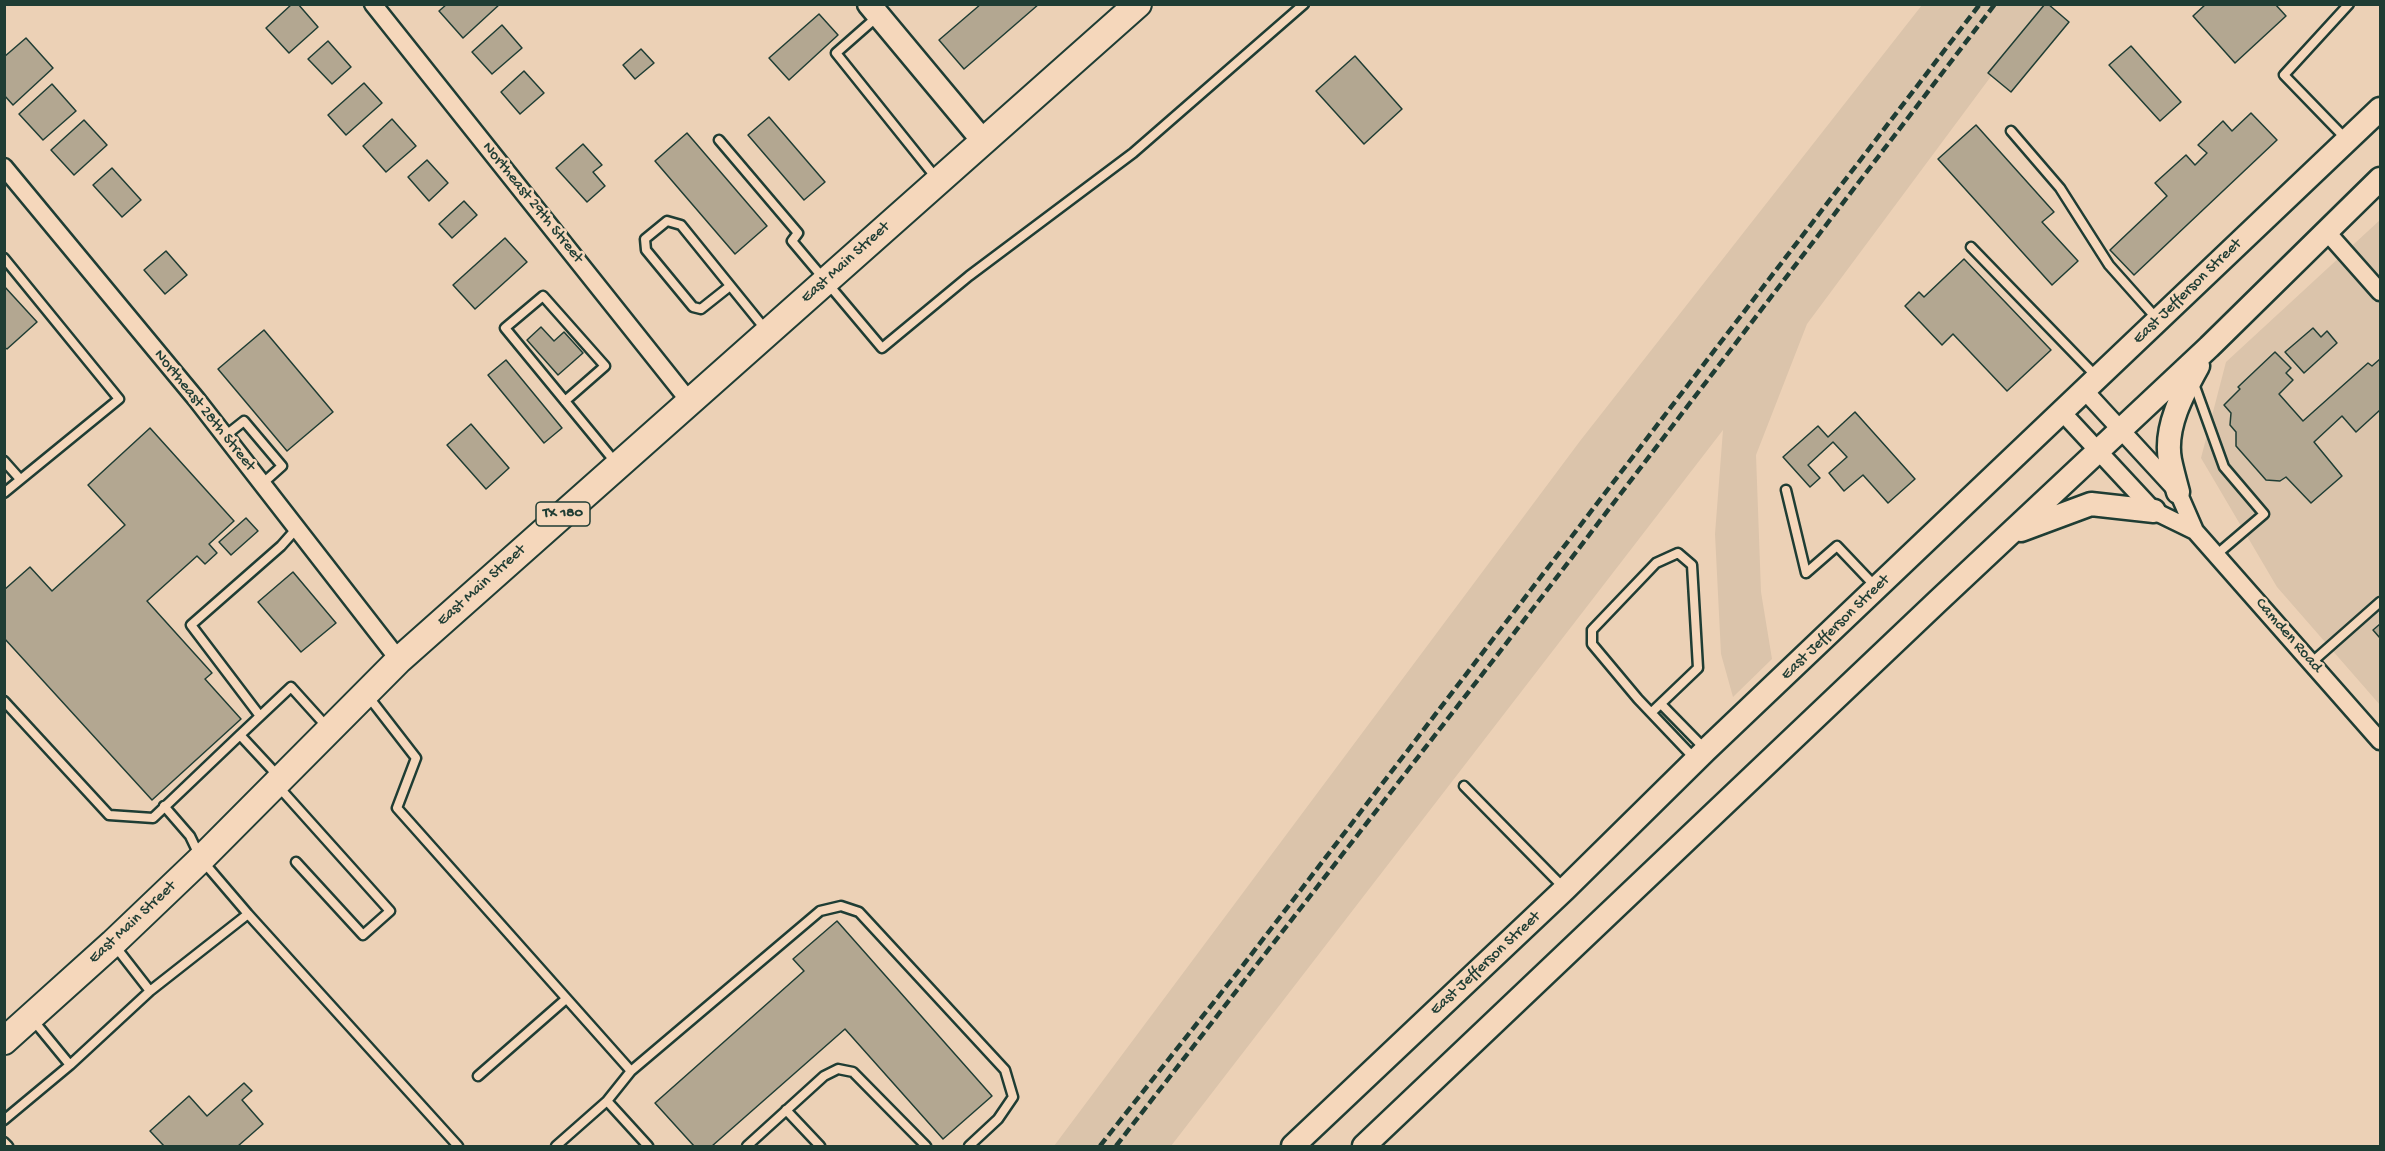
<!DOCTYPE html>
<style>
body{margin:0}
#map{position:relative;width:2385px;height:1151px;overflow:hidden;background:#ecd1b6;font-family:"Gochi Hand",sans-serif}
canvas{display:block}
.frame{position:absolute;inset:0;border:6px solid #1f3d34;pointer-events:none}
</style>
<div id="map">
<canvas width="2385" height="1151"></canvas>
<div class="frame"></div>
</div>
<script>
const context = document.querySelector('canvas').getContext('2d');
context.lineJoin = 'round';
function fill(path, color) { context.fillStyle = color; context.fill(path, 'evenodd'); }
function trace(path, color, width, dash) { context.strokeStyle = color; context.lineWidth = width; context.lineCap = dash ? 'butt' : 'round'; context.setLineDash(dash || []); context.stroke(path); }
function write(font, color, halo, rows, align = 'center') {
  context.font = font + ' "Gochi Hand",sans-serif'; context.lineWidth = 5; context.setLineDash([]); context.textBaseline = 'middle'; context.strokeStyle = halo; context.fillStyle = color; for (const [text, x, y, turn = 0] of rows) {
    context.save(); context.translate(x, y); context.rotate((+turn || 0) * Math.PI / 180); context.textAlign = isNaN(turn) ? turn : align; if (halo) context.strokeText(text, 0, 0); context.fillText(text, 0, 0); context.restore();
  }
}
fill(new Path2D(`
 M1922,5H2044L1807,324L1756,455L1761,592L1772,659L1733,697L1721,654L1715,534L1723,430L1171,1146H1054L1580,441Z
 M2380,220V705L2277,587L2201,458L2226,362Z`), '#dbc4ab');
const building = new Path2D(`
 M292,4H298L318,27L289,53L266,28Z
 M447,4H500L463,38L439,11Z
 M981,4H1039L964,69L939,40Z
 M2045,4H2048L2069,22L2011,92L1988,73Z
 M2206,4H2275L2286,16L2235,63L2193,16Z
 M819,14L838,35L789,80L769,58Z
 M502,25L522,48L492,74L472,52Z
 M26,38L53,68L13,105L4,95V57Z
 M328,41L351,67L332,84L308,59Z
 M2131,46L2181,102L2160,121L2109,65Z
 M641,49L654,63L635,79L623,65Z
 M1355,56L1402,109L1364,144L1316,91Z
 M524,71L544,93L520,114L501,92Z
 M364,83L382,103L346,135L328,115Z
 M52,84L76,111L43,140L19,114Z
 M2251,113L2277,140L2134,275L2110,250L2167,196L2155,183L2186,155L2195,165L2207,153L2198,145L2223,121L2232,131Z
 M769,117L825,182L804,200L748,135Z
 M392,119L416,146L386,172L363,146Z
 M84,120L107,145L74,175L51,150Z
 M1976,125L2054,212L2042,222L2078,261L2052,285L1938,159Z
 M687,133L767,226L735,254L655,161Z
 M583,144L602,165L593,172L605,186L587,202L556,168Z
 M427,160L448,183L429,201L408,177Z
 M112,168L141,200L122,217L93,185Z
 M464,201L477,215L452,238L439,224Z
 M505,238L527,262L475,309L453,285Z
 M166,251L187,275L165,294L144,270Z
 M1964,259L2051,350L2007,391L1953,334L1942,345L1905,306L1919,292L1924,297Z
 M4,286L37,322L7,349L4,347Z
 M541,327L554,341L564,332L583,353L558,375L527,340Z
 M2313,328L2321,337L2327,331L2337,343L2304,373L2285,352Z
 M264,330L333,412L287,451L218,369Z
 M2275,352L2291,368L2286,373L2293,380L2279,394L2303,421L2368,363L2372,366L2380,359V410L2356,432L2342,416L2314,442L2342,476L2311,503L2286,477L2280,481L2266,480L2236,446V432L2230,425L2231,413L2224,405L2240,389L2238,387Z
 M506,360L562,428L544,443L488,375Z
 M1855,412L1915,479L1888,503L1863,475L1844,491L1829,473L1847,457L1833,442L1808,465L1820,478L1810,487L1783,457L1818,426L1828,437Z
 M471,424L509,468L486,489L447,445Z
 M150,428L234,521L209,544L217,553L205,564L197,556L147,601L212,673L205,679L241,719L152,800L4,638V590L30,567L52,591L125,525L88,485Z
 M246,518L258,531L231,555L219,542Z
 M293,572L336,623L301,652L258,602Z
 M2380,624V638L2373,630Z
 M837,921L992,1096L943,1139L845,1029L712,1146H694L655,1103L804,971L793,959Z
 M244,1083L252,1091L242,1100L263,1124L238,1146H164L150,1131L189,1096L207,1116Z`);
fill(building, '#b3a791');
trace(building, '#1f3d34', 1.5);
const service = new Path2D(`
 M878,16L836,53L937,179
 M2011,131L2060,188L2109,265L2158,320
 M719,140L798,233L792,241L882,348L969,276L1133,153L1304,4
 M2347,140L2284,75L2349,4
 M1971,247L2096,376
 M4,258L119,399L4,493
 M730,286L701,309L693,307L646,250L645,239L667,221L681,225L766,330
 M2193,381L2224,467L2264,514L2216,555
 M565,401L605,366L543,296L505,328L616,463
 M225,436L244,421L282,466L262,484
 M4,461L20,479
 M1786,490L1806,573L1837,546L1875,586
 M2311,663L2380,602
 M368,696L416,758L397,808L631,1071L607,1101L556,1146
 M4,701L109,815L153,818L240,735L279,777
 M1661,704L1706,750
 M1652,712L1698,668L1692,565L1678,553L1656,563L1592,630V644L1638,699L1695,759
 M260,716L191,625L281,546L297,528
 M240,735L291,687L328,728
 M277,785L390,911L363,935L296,862
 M1464,786L1565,889
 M164,806L190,836L201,859L248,914L458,1146
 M115,946L150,991L248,914
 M33,1020L70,1065L150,991
 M631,1071L820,911L841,906L859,912L1005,1070L1013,1097L998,1119L969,1146
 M478,1076L566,999
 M607,1101L648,1146
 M786,1110L820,1146
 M4,1120L70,1065
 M4,1142L8,1146
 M747,1146L824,1076L838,1069L853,1072L926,1146`);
const minor = new Path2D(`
 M373,4L690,402
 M4,167L197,400L399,660
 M2326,231L2380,292
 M2085,391L2178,492L2195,531L2380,741
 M2062,412L2154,511L2195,531`);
const secondary = new Path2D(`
 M869,4L984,142
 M2178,492C2175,481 2172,470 2170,460C2164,427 2183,393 2198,366
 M2021,530L2091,504L2154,511
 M1293,1146L1565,889L1706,750L2380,109
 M1364,1146L1938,601L2209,347L2380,179`);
const primary = new Path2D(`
 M4,1041L113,943L201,859L399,660L1138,4`);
trace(service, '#1f3d34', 13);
trace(minor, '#1f3d34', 21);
trace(secondary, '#1f3d34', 27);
trace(primary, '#1f3d34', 30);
trace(service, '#f5d7bb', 8);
trace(minor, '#f5d7bb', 16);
trace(secondary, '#f5d7bb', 22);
trace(primary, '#f5d7bb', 26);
trace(new Path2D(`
 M1100,1146L1244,964L1980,4
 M1116,1146L1505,645L1995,4`), '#1f3d34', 4.5, [9, 4.5]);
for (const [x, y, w] of [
 [563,514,54]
]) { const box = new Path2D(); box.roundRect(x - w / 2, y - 12, w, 24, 4.5); context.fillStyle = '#f5d7bb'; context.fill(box); trace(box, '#1f3d34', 1.5); }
write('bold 15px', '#1f3d34', null, [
 ["TX 180",563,514]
]);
write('16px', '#1f3d34', '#f5d7bb', [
 ["Northeast 29th Street",532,203,51],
 ["East Main Street",846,263,-42],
 ["East Jefferson Street",2188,292,-44],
 ["Northeast 28th Street",204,411,51],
 ["East Main Street",482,586,-42],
 ["East Jefferson Street",1836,628,-44],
 ["Camden Road",2288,636,49],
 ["East Main Street",133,923,-43],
 ["East Jefferson Street",1486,964,-43]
]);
</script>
